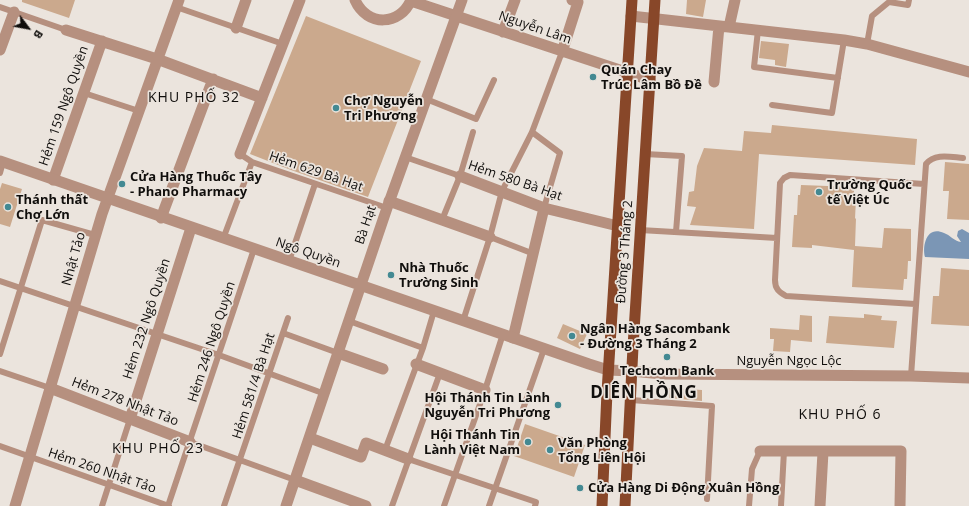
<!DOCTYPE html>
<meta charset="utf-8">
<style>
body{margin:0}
#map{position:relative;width:969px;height:506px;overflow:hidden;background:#ebe4dd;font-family:"Open Sans",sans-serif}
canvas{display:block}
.north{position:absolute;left:8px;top:8px;width:40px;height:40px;-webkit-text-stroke:3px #ebe4dd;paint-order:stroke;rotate:122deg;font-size:11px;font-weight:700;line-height:16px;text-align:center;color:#100e0c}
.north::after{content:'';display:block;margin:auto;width:14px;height:18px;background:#100e0c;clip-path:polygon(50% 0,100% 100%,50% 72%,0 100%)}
</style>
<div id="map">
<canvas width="969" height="506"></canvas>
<div class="north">B</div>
</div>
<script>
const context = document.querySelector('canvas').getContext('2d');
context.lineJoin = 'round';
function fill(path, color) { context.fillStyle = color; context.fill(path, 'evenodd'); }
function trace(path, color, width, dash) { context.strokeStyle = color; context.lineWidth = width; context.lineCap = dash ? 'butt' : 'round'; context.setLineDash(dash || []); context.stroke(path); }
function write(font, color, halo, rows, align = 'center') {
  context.font = font + ' "Open Sans",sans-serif'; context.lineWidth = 3.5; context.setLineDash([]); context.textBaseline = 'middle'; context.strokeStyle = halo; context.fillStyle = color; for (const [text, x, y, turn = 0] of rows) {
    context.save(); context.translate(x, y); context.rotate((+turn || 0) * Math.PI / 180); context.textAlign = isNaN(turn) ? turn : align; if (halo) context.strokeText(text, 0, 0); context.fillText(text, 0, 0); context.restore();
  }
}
fill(new Path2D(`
 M962,229L969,233V259L925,257C922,245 927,225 944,233C950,235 954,241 961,242L957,236L958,231Z`), '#7b96b5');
fill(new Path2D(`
 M22,0H75L69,18L22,2Z
 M687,0H706L703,17L686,14Z
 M306,16L421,61L368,197L291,170L250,154Z
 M761,41L789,44L786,67L775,65V60L759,58Z
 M772,125L917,139L915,165L759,154L754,229L690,225L696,207L687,206L689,192L694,191L697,166L704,148L742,151L744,131L771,133Z
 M945,162L969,164V220L947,219L949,191H943Z
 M2,183L22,189L10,227L0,224V189Z
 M801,185L854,187V198H856L855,219L856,218L855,246L882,248L884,228L911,229V261H908L907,279H904L903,290L852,287L854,250L812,245V248L792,247L794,215H797L798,195H800Z
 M941,268L969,270V326L931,324L933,296H939Z
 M864,314L882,316L881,320L897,321L894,348L826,343L829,316L864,318Z
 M800,315L812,316V342L791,340L790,352L773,351L774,339H770V328L799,330Z
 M563,324L587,334L580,349L557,338Z
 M669,388L702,390V401L669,398Z
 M525,424L585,445L574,477L514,456Z`), '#cba98d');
trace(new Path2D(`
 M0,7L66,30
 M176,7L283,44
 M758,30L754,67L838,78
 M867,44L872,16L889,2L908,5L909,0
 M84,93L139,111
 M426,99L476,119L494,80
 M772,105L832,113L844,40
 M532,132L560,153L544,208
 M240,154L252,162L387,208
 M645,154L682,156L676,232
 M405,157L460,176
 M0,173L3,162
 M442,220L460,176L473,132
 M640,230L777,238
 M490,237L534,254
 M223,239L252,162
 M289,261L315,184
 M0,281L219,355L325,394
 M915,304L786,296C779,292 775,289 775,280L780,183L784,178L790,175L924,184
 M349,321L423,348
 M463,321L490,237L502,191L532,132L562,52
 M283,333L338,353
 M0,354L42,220L95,235
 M0,371L50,388
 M911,376L926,164C935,153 950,157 963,158
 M631,400L712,406L707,499
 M190,442L295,480
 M0,446L169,506
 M385,450L423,348L434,311
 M408,459L536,502L535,506
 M102,506L130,419
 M168,506L254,249
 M224,506L288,318
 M392,506L440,373
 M444,506L485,390L503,334
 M489,506L544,349
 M749,506L752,469L760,451
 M781,506L784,451`), '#b6907f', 6);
trace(new Path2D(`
 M355,0C367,27 400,26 411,0
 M411,1L650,80
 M631,16L844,40L867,44L969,72
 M729,27L735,0
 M236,28L246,0
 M66,30L157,59L262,98
 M503,32L515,0
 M0,50L14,12
 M562,52L578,2L572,0
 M714,82L719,26
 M240,154L300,0
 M460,176L544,208L618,226
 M53,180L102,41
 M389,201L490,237
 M161,218L213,79
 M513,338L544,208
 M338,353L383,369
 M416,364L485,390
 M632,371L662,374L911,376L969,378
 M50,388L190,442
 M130,419L191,228
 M310,438L361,457L366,443L408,459
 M760,451H901L900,506
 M295,480L366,506
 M15,506L102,214L179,0
 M820,506L823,452`), '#b6907f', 11);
trace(new Path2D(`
 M0,161L589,364L608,370L632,371
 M286,506L387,208L462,0`), '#b6907f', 11);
trace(new Path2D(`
 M602,506L607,392L632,0
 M625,506L633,347L655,0`), '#884729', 11);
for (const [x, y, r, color] of [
 [593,77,4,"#438992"],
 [336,108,4,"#438992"],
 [122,184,4,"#438992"],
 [819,192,4,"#438992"],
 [8,207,4,"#438992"],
 [391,275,4,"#438992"],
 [572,336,4,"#438992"],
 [667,357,4,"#438992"],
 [558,405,4,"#438992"],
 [528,442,4,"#438992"],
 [550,450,4,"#438992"],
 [580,488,4,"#438992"]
]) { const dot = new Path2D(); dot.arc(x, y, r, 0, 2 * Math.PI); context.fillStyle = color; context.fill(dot); trace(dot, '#ebe4dd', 1.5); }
write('13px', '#100e0c', '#ebe4dd', [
 ["Nguyễn Lâm",535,28,19],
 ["Hẻm 159 Ngô Quyền",64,106,-71],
 ["Hẻm 629 Bà Hạt",316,172,19],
 ["Hẻm 580 Bà Hạt",515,181,19],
 ["Bà Hạt",366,225,-71],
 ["Đường 3 Tháng 2",625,252,-86],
 ["Ngô Quyền",308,253,19],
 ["Nhật Tảo",74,259,-74],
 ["Hẻm 232 Ngô Quyền",147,319,-72],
 ["Hẻm 246 Ngô Quyền",212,342,-72],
 ["Nguyễn Ngọc Lộc",789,361],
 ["Hẻm 581/4 Bà Hạt",254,386,-72],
 ["Hẻm 278 Nhật Tảo",125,402,21],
 ["Hẻm 260 Nhật Tảo",102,471,19]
]);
write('bold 13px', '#100e0c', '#ebe4dd', [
 ["Quán Chay",601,70],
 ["Trúc Lâm Bồ Đề",601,85],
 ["Chợ Nguyễn",344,101],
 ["Tri Phương",344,116],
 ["Cửa Hàng Thuốc Tây",130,177],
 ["- Phano Pharmacy",130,192],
 ["Trường Quốc",827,185],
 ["tế Việt Úc",827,200],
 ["Thánh thất",16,200],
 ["Chợ Lớn",16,215],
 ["Nhà Thuốc",399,268],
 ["Trường Sinh",399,283],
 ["Ngân Hàng Sacombank",580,329],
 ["- Đường 3 Tháng 2",580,344],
 ["Techcom Bank",667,371,"center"],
 ["Hội Thánh Tin Lành",550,398,"right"],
 ["Nguyễn Tri Phương",550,413,"right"],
 ["Hội Thánh Tin",520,435,"right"],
 ["Lành Việt Nam",520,450,"right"],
 ["Văn Phòng",558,443],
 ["Tổng Liên Hội",558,458],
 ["Cửa Hàng Di Động Xuân Hồng",588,488]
], 'left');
context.letterSpacing = '1px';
write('14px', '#100e0c', '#ebe4dd', [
 ["KHU PHỐ 32",194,98],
 ["KHU PHỐ 6",840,415],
 ["KHU PHỐ 23",158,449]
]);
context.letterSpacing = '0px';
context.letterSpacing = '1px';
write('bold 17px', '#100e0c', '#ebe4dd', [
 ["DIÊN HỒNG",644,393]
]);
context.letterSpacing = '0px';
</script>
